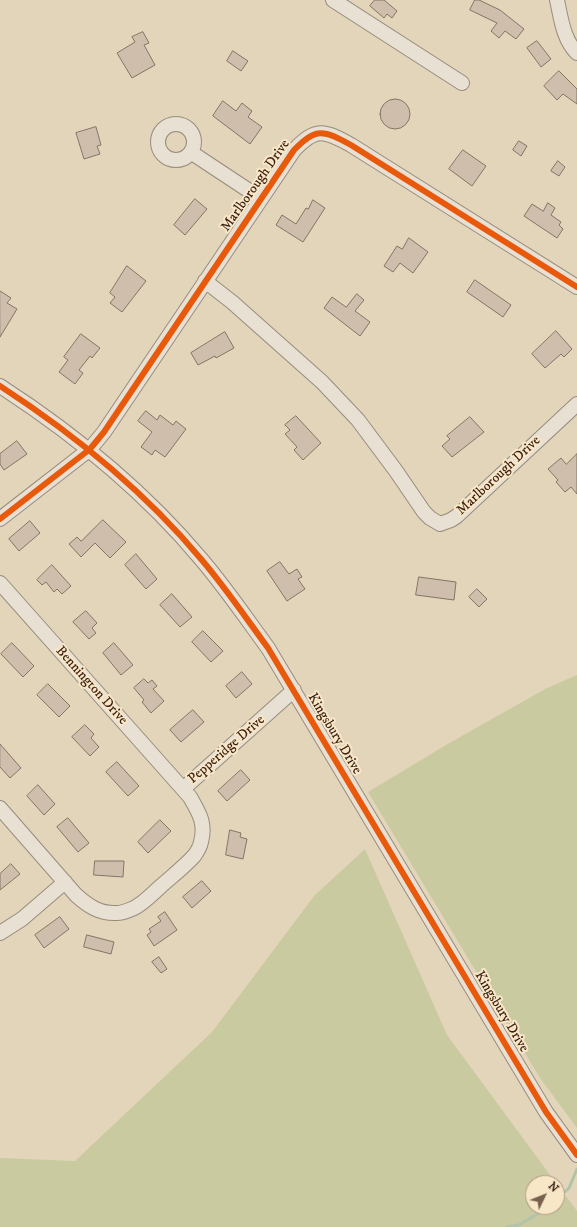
<!DOCTYPE html>
<style>
body{margin:0}
#map{position:relative;width:577px;height:1227px;overflow:hidden;background:#e3d5ba;font-family:"IM FELL DW Pica",serif}
canvas{display:block}
.north{position:absolute;left:525px;top:1175px;width:40px;height:40px;box-sizing:border-box;background:#f8e7c7;border:1px solid #ad987f;border-radius:50%;rotate:47deg;font-size:11px;font-weight:700;line-height:16px;text-align:center;color:#3d2114}
.north::after{content:'';display:block;margin:auto;width:14px;height:18px;background:#77604e;clip-path:polygon(50% 0,100% 100%,50% 72%,0 100%)}
</style>
<div id="map">
<canvas width="577" height="1227"></canvas>
<div class="north">N</div>
</div>
<script>
const context = document.querySelector('canvas').getContext('2d');
context.lineJoin = 'round';
function fill(path, color) { context.fillStyle = color; context.fill(path, 'evenodd'); }
function trace(path, color, width, dash) { context.strokeStyle = color; context.lineWidth = width; context.lineCap = dash ? 'butt' : 'round'; context.setLineDash(dash || []); context.stroke(path); }
function write(font, color, halo, rows, align = 'center') {
  context.font = font + ' "IM FELL DW Pica",serif'; context.lineWidth = 4; context.setLineDash([]); context.textBaseline = 'middle'; context.strokeStyle = halo; context.fillStyle = color; for (const [text, x, y, turn = 0] of rows) {
    context.save(); context.translate(x, y); context.rotate((+turn || 0) * Math.PI / 180); context.textAlign = isNaN(turn) ? turn : align; if (halo) context.strokeText(text, 0, 0); context.fillText(text, 0, 0); context.restore();
  }
}
fill(new Path2D(`
 M577,675V1128L540,1078L368,792L446,745L545,689Z
 M365,849L447,1035L556,1183H533V1207H557V1184L577,1211V1227H0V1158L75,1161L212,1032L314,896Z`), '#cacaa1');
trace(new Path2D(`
 M557,1199L569,1188L577,1169
 M507,1227L519,1225L549,1207`), '#b2c3aa', 3);
const building = new Path2D(`
 M375,0H384L397,11L392,18L387,14L384,18L370,6Z
 M475,0H479L500,10L524,29L516,39L505,31L499,38L491,31L497,23L470,10Z
 M143,32L149,43L144,45L155,65L132,78L117,53L135,42L132,37Z
 M537,41L551,59L541,67L527,48Z
 M233,51L248,61L241,71L227,61Z
 M559,71L577,89V104L563,94L557,100L544,86Z
 M380 114a15 15 0 1 1 30 0a15 15 0 1 1-30 0Z
 M223,101L236,111L242,103L252,111L248,117L262,127L250,144L213,116Z
 M96,127L101,145L97,146L100,154L84,159L76,133Z
 M519,141L527,146L521,156L513,150Z
 M463,150L486,166L472,186L449,169Z
 M558,161L565,167L559,176L551,171Z
 M195,199L207,209L185,235L174,225Z
 M313,200L325,208L303,242L276,225L282,215L296,224L306,208L308,209Z
 M548,203L555,208L551,215L561,222L559,225L563,229L557,238L524,216L532,204L543,211Z
 M409,238L428,252L413,273L400,263L393,272L384,266L397,246L402,249Z
 M127,266L146,281L122,312L110,303L115,297L110,293Z
 M475,280L511,305L503,317L467,292Z
 M0,291L11,298L7,303L17,309L0,337Z
 M357,294L364,300L355,311L370,322L360,336L324,308L332,297L346,307Z
 M556,331L572,349L564,357L561,354L545,368L532,354Z
 M225,332L234,348L216,358L215,356L198,365L191,353Z
 M81,334L100,348L92,358L90,356L79,370L83,373L75,384L59,372L68,360L64,357Z
 M146,411L157,420L160,415L173,425L176,421L186,429L165,457L155,450L152,455L141,447L152,432L138,421Z
 M296,416L321,443L303,460L294,450L297,447L285,434L290,430L285,425Z
 M470,417L484,432L452,457L442,446L450,439L447,436Z
 M17,441L27,454L4,470L0,464V454Z
 M577,454V494L571,487L565,492L556,482L558,480L548,469L561,458L566,464Z
 M103,520L126,542L110,558L95,543L81,557L69,544L77,537L81,541Z
 M30,521L40,533L19,551L9,539Z
 M136,554L157,579L146,589L125,565Z
 M280,562L289,574L297,569L302,577L298,579L305,589L287,601L267,571Z
 M52,565L71,586L62,594L57,589L54,592L46,582L42,585L37,580Z
 M419,577L456,582L454,600L416,595Z
 M477,589L487,599L479,607L469,597Z
 M172,594L192,617L180,627L160,605Z
 M86,611L97,623L92,628L96,633L89,639L73,622Z
 M203,631L223,651L211,662L192,642Z
 M12,643L34,666L23,677L1,654Z
 M114,643L133,665L121,675L103,653Z
 M242,672L252,684L236,698L226,686Z
 M144,679L148,683L152,680L157,686L153,689L164,701L151,713L142,702L144,700L134,688Z
 M48,684L70,706L59,717L37,695Z
 M193,710L204,722L181,742L170,730Z
 M85,725L94,734L91,738L99,747L90,756L72,737Z
 M0,744L21,768L10,778L0,767Z
 M117,762L139,786L128,796L106,772Z
 M241,770L250,780L227,801L218,791Z
 M38,785L55,804L44,815L27,796Z
 M68,818L89,843L78,852L57,827Z
 M160,820L171,831L148,853L138,842Z
 M230,830L241,833L240,837L247,839L243,859L226,855Z
 M95,861H124L123,877L94,875Z
 M11,864L20,874L0,890V874Z
 M202,881L211,891L192,908L183,897Z
 M165,912L177,930L154,946L147,935L151,932L149,929L161,921L158,917Z
 M60,917L69,929L44,948L35,935Z
 M87,935L114,942L111,954L84,947Z
 M159,957L167,969L161,973L152,962Z`);
fill(building, '#d0beac');
trace(building, '#817566', 1);
const minor = new Path2D(`
 M333,0L462,83
 M557,0C561,18 563,39 577,53
 M158 142a18 18 0 1 1 36 0a18 18 0 1 1-36 0Z
 M192,153L260,198
 M205,281L232,302L322,382L358,420L396,471L424,512L430,518L440,524L451,520L457,516L577,404
 M0,386C74,434 144,491 201,559C225,587 246,618 268,648L546,1112L577,1155
 M0,519L90,449L104,432L294,150C316,127 324,130 351,145L577,287
 M0,583L190,797C199,813 206,823 201,842C200,847 197,852 194,856C184,867 171,877 160,887C152,894 144,903 134,908C129,910 123,913 117,913C100,914 88,906 76,895L0,808
 M183,789L294,690
 M0,933L22,919L65,882`);
trace(minor, '#988c7c', 16);
trace(minor, '#e7e0d3', 14);
trace(new Path2D(`
 M0,386C74,434 144,491 201,559C225,587 246,618 268,648L546,1112L577,1155
 M0,519L90,449L104,432L294,150C316,127 324,130 351,145L577,287`), '#e8590c', 6);
write('14px', '#3d2114', '#f8e7c7', [
 ["Marlborough Drive",256,186,-55],
 ["Marlborough Drive",499,476,-43],
 ["Bennington Drive",91,686,48],
 ["Kingsbury Drive",334,734,59],
 ["Pepperidge Drive",227,750,-41],
 ["Kingsbury Drive",501,1012,59]
]);
</script>
